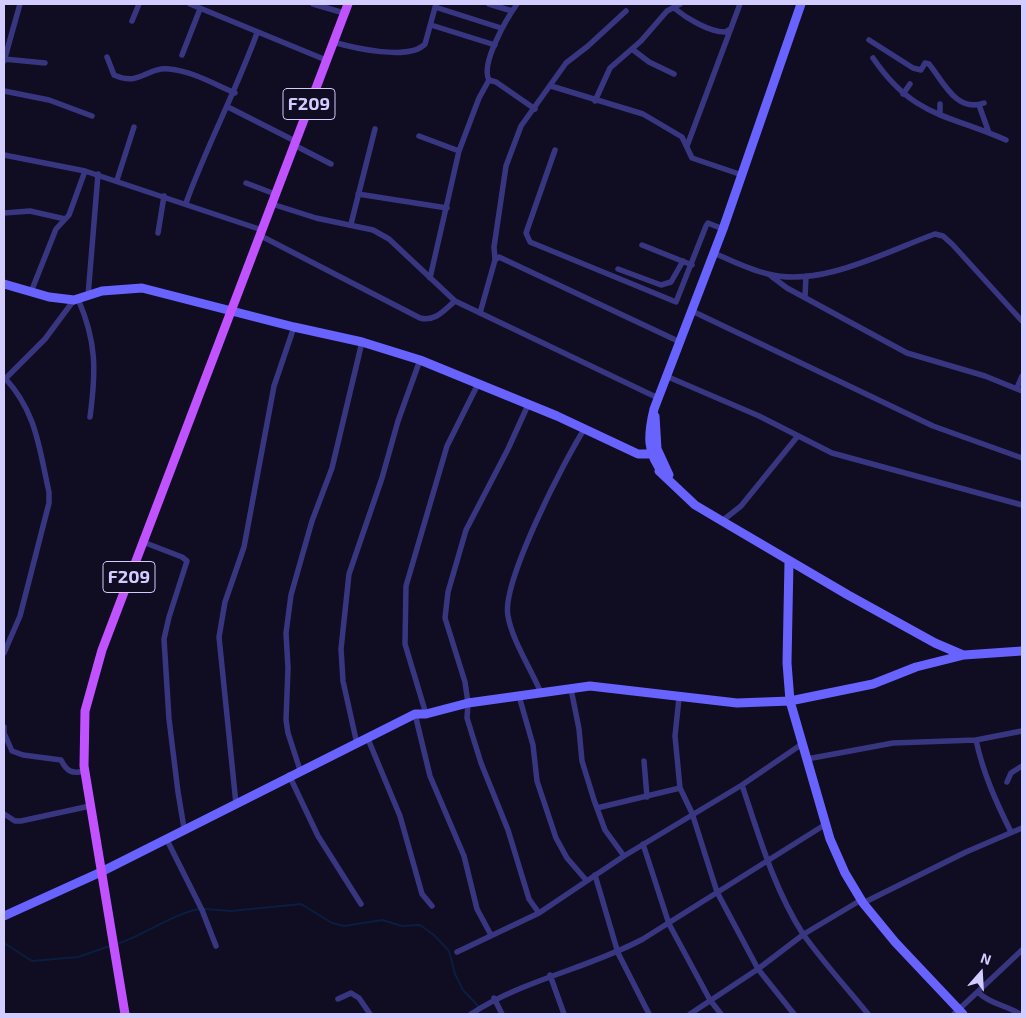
<!DOCTYPE html>
<style>
body{margin:0}
#map{position:relative;width:1026px;height:1018px;overflow:hidden;background:#100c21;font-family:"Exo 2",sans-serif}
canvas{display:block}
.frame{position:absolute;inset:0;border:5px solid #d2ccff;pointer-events:none}
.north{position:absolute;left:956px;top:948px;width:50px;height:50px;-webkit-text-stroke:4px #100c21;paint-order:stroke;rotate:19deg;font-size:14px;font-weight:700;line-height:20px;text-align:center;color:#d2ccff}
.north::after{content:'';display:block;margin:auto;width:18px;height:22px;background:#d2ccff;clip-path:polygon(50% 0,100% 100%,50% 72%,0 100%)}
</style>
<div id="map">
<canvas width="1026" height="1018"></canvas>
<div class="frame"></div>
<div class="north">N</div>
</div>
<script>
const context = document.querySelector('canvas').getContext('2d');
context.lineJoin = 'round';
function trace(path, color, width, dash) { context.strokeStyle = color; context.lineWidth = width; context.lineCap = dash ? 'butt' : 'round'; context.setLineDash(dash || []); context.stroke(path); }
function write(font, color, halo, rows, align = 'center') {
  context.font = font + ' "Exo 2",sans-serif'; context.lineWidth = 4; context.setLineDash([]); context.textBaseline = 'middle'; context.strokeStyle = halo; context.fillStyle = color; for (const [text, x, y, turn = 0] of rows) {
    context.save(); context.translate(x, y); context.rotate((+turn || 0) * Math.PI / 180); context.textAlign = isNaN(turn) ? turn : align; if (halo) context.strokeText(text, 0, 0); context.fillText(text, 0, 0); context.restore();
  }
}
trace(new Path2D(`
 M204,909L231,911L301,904L332,923L344,926L382,920L402,926L420,925L434,935L449,951L455,974L463,990L479,1007
 M4,943L32,961L78,957L110,946
 M117,944C145,935 170,915 199,909`), '#0a1e42', 2);
trace(new Path2D(`
 M190,4L326,60
 M313,4L344,13
 M489,4L512,11
 M435,7L501,28
 M674,8C686,18 709,32 725,32L730,29
 M132,21L139,4
 M431,25L495,45
 M869,40L913,68L921,70L925,63L929,64C943,81 956,113 984,103
 M333,42C354,48 409,61 425,44L436,4
 M632,49L649,62L674,74
 M182,55L200,9
 M107,57L114,75C140,87 146,67 169,69C192,71 214,84 235,93
 M873,58C913,117 947,114 1006,140
 M4,59L45,63
 M4,61L20,4
 M489,80C480,64 507,18 517,4
 M489,80L496,82L535,109
 M551,86L643,114L682,137L692,158L742,175
 M4,91L49,100L92,116
 M903,94L910,84
 M595,101L610,68L641,41L667,11L680,4
 M940,104V115
 M979,105L989,133
 M228,107L295,141
 M419,136L459,151
 M294,145L331,164
 M687,146L740,4
 M555,150L526,233L530,242L676,302L706,226L708,223L723,229
 M4,155L85,171L262,230
 M117,180L134,127
 M246,183L275,194
 M358,194L447,208
 M186,203C207,145 236,91 257,33
 M272,204L316,218L373,230L389,239L455,301L658,398
 M4,213L30,211L65,219
 M351,224L375,129
 M158,233L164,196
 M261,236L420,318C436,322 444,310 455,301
 M642,245L692,265
 M714,253C732,261 750,270 768,274C821,288 887,251 935,234L943,236L952,244L1022,321
 M495,260L494,247L506,166L521,126L566,63L588,46L626,11
 M618,269L661,285L671,282L683,261
 M771,276L787,288L907,353L985,376L1022,391
 M430,278L459,151L479,98L489,80
 M31,292L56,229L69,215L85,171
 M88,296L98,174
 M805,297L806,276
 M78,299C97,342 96,372 90,417
 M692,311L933,426L1022,458
 M480,313L495,260L499,257L680,342
 M666,376L759,416L832,453L1022,505
 M4,380L45,339L74,300
 M1017,388L1022,376
 M528,405L508,449L466,530L448,592L445,618L465,682L468,703L467,718L481,763L508,830L529,899L539,913
 M722,521L741,506L797,437
 M143,542L182,557L187,561L169,617L164,639L169,719L178,792L184,828
 M4,653L20,616L49,503V492C39,448 37,413 5,378
 M571,689L579,729L582,761L594,800L605,830L624,856
 M541,693C531,669 512,640 508,616C501,583 565,459 585,428
 M519,696L533,745L537,781L556,838L567,858L586,880
 M679,698L675,736L680,788L692,813L717,892L758,969L794,1014
 M415,714L430,776L464,856L477,909L491,935
 M426,714L405,644L406,586L447,446L478,384
 M4,727V733L12,751L23,755L61,760C67,772 72,774 85,771
 M368,739L400,816L422,894L432,906
 M976,740C983,773 996,802 1011,832
 M357,744L343,681L341,649L349,574L382,478L398,421L420,360
 M807,759L893,743L976,740L1022,731
 M644,761L647,797
 M300,770L288,733L286,720L288,668L286,633L291,595L312,521L332,468L362,342
 M289,775L318,836L361,904
 M1007,782L1011,773L1022,766
 M742,785C759,836 774,889 803,934C823,962 847,988 868,1014
 M236,804L219,637L225,602L244,547L274,386L294,327
 M597,808L680,788
 M4,814L15,821H21L90,806
 M166,838L202,910L216,946
 M643,844L669,924L710,1000L721,1014
 M595,875L618,953L649,1014
 M863,903L966,852L1022,828
 M457,952L539,913L624,856L742,785L802,744
 M550,975L564,1014
 M979,993C990,1004 1006,1005 1020,1014
 M494,998L502,1014
 M338,999L351,993L359,998L370,1014
 M471,1014C525,979 587,969 643,939L826,824
 M690,1014L758,969L804,934L861,900
 M954,1014L1022,950`), '#393681', 5.5);
trace(new Path2D(`
 M4,284L49,297L74,300L102,291L142,288L294,327L362,342L420,360L557,416L638,454H658
 M655,416L657,449L669,475
 M659,471L695,505L722,521L848,595L935,643L963,655
 M664,474C646,453 648,434 654,409L723,229L801,4
 M789,561L787,663L790,701L830,839L845,873L863,903L895,942L963,1014
 M4,916L101,872L415,714H426L468,703L590,686L737,703L790,701L873,684L916,667L964,655L1022,651`), '#6863ff', 9);
trace(new Path2D(`
 M125,1014L84,766L85,711L102,650L348,4`), '#c053ff', 9);
for (const [x, y, w] of [
 [309,104,52],
 [129,577,52]
]) { const box = new Path2D(); box.roundRect(x - w / 2, y - 15.5, w, 31, 4); context.fillStyle = '#100c21'; context.fill(box); trace(box, '#d2ccff', 1); }
write('bold 18px', '#d2ccff', null, [
 ["F209",309,104],
 ["F209",129,577]
]);
</script>
